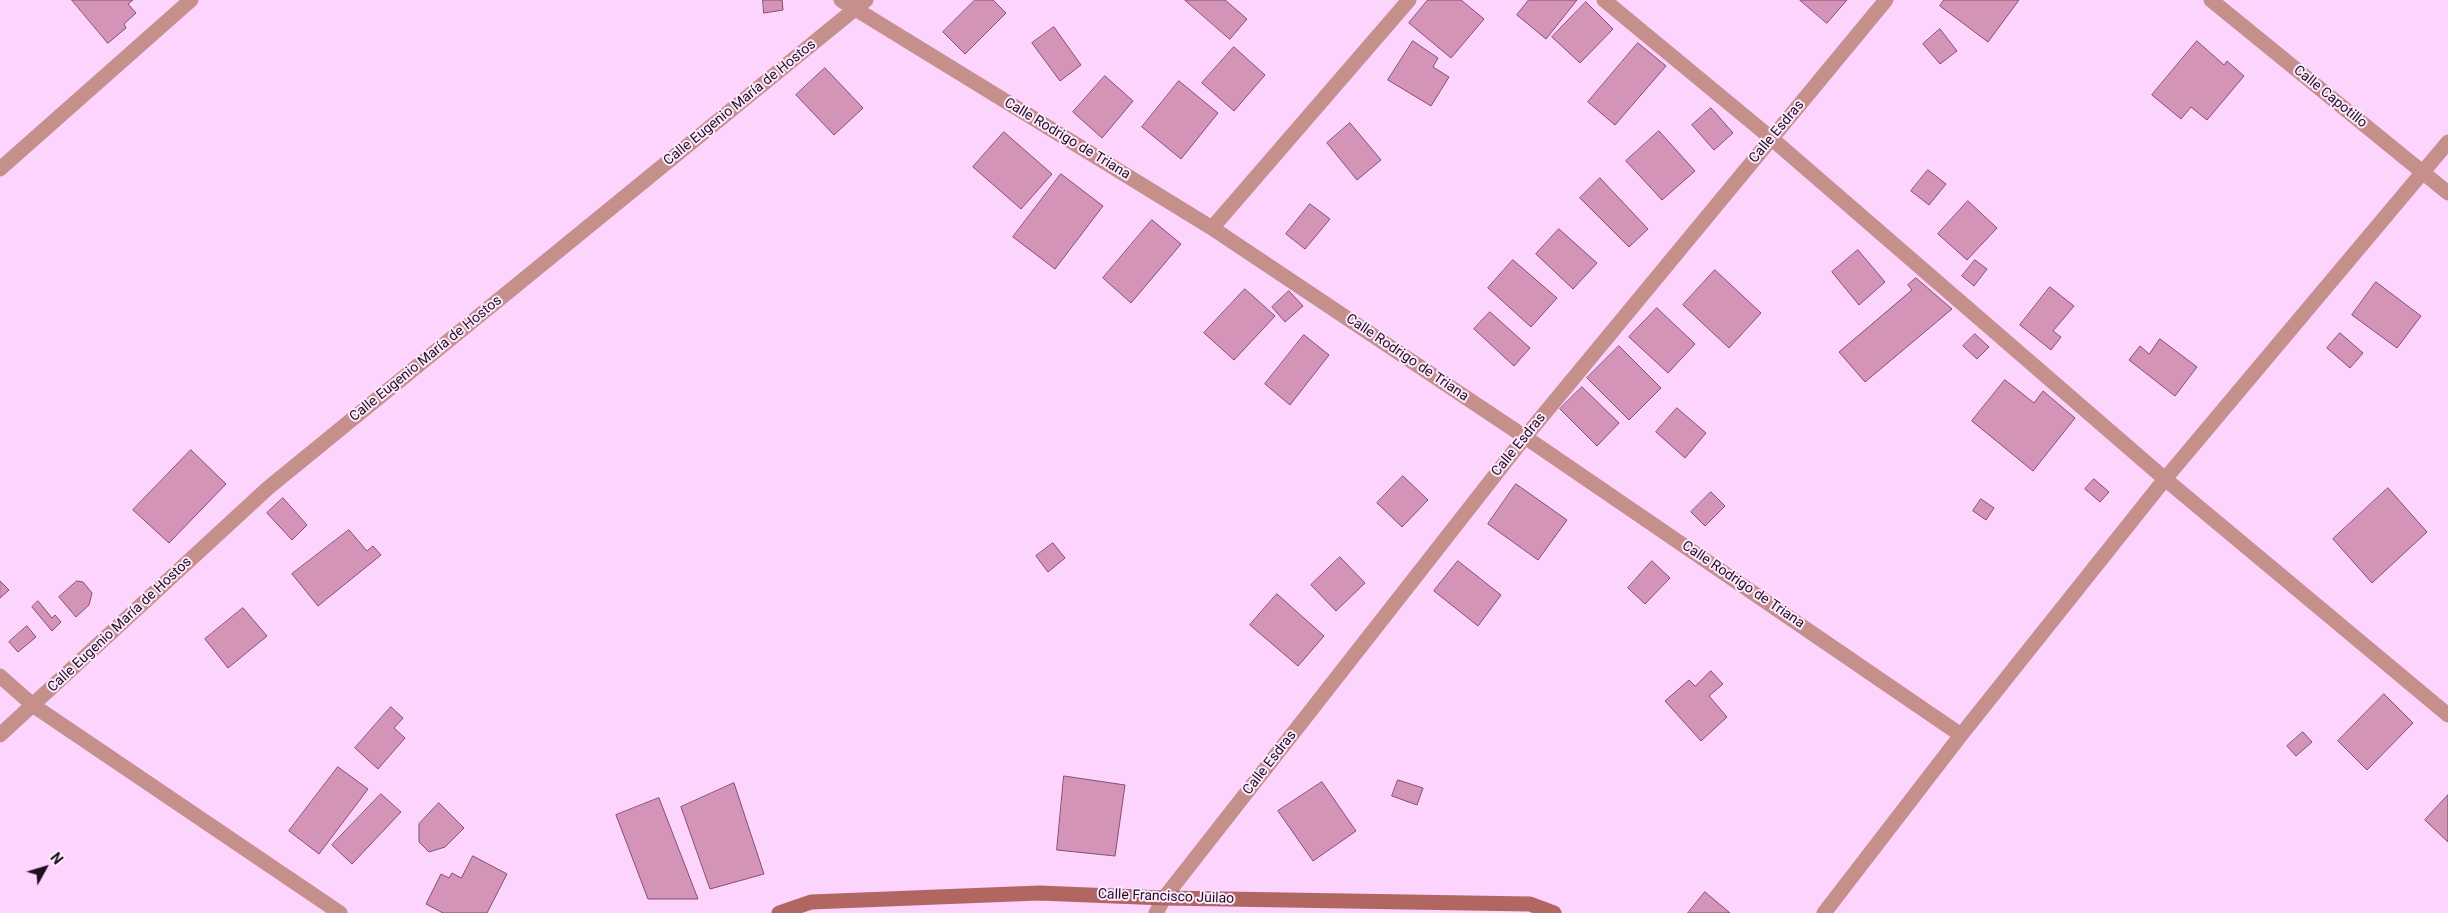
<!DOCTYPE html>
<meta charset="utf-8">
<style>
body{margin:0}
#map{position:relative;width:2448px;height:913px;overflow:hidden;background:#fcd4fe;font-family:Roboto,sans-serif}
canvas{display:block}
.north{position:absolute;left:20px;top:843px;width:50px;height:50px;-webkit-text-stroke:4px #fde9fe;paint-order:stroke;rotate:51deg;font-size:14px;font-weight:700;line-height:20px;text-align:center;color:#200e21}
.north::after{content:'';display:block;margin:auto;width:18px;height:22px;background:#200e21;clip-path:polygon(50% 0,100% 100%,50% 72%,0 100%)}
</style>
<div id="map">
<canvas width="2448" height="913"></canvas>
<div class="north">N</div>
</div>
<script>
const context = document.querySelector('canvas').getContext('2d');
context.lineJoin = 'round';
function fill(path, color) { context.fillStyle = color; context.fill(path, 'evenodd'); }
function trace(path, color, width, dash) { context.strokeStyle = color; context.lineWidth = width; context.lineCap = dash ? 'butt' : 'round'; context.setLineDash(dash || []); context.stroke(path); }
function write(font, color, halo, rows, align = 'center') {
  context.font = font + ' Roboto,sans-serif'; context.lineWidth = 4; context.setLineDash([]); context.textBaseline = 'middle'; context.strokeStyle = halo; context.fillStyle = color; for (const [text, x, y, turn = 0] of rows) {
    context.save(); context.translate(x, y); context.rotate((+turn || 0) * Math.PI / 180); context.textAlign = isNaN(turn) ? turn : align; if (halo) context.strokeText(text, 0, 0); context.fillText(text, 0, 0); context.restore();
  }
}
const building = new Path2D(`
 M72,0H133L128,4L136,13L124,24L126,28L108,43Z
 M763,0H782L783,10L764,13Z
 M975,0H993L1006,13L965,54L943,32Z
 M1185,0H1225L1247,19L1230,39Z
 M1428,0H1461L1484,19L1451,58L1409,23Z
 M1529,0H1577L1546,39L1517,15Z
 M1800,0H1847L1827,23Z
 M1944,0H2019L1988,42L1940,6Z
 M1586,2L1613,29L1580,63L1552,37Z
 M1054,27L1081,65L1060,81L1032,43Z
 M1940,29L1957,51L1940,64L1923,44Z
 M1413,41L1438,58L1433,67L1449,77L1431,106L1388,80Z
 M2197,41L2224,65L2227,61L2244,76L2207,120L2191,107L2181,119L2152,95Z
 M1638,43L1666,66L1615,125L1588,102Z
 M1234,47L1265,75L1234,111L1202,83Z
 M825,68L863,108L834,135L796,95Z
 M1105,76L1133,101L1102,138L1073,112Z
 M1179,81L1218,113L1181,159L1142,127Z
 M1711,108L1733,133L1714,150L1692,125Z
 M1350,123L1381,160L1357,180L1327,143Z
 M1659,131L1695,171L1662,200L1626,161Z
 M1004,132L1052,174L1021,209L973,167Z
 M1928,170L1946,184L1929,205L1911,191Z
 M1061,174L1103,206L1055,269L1013,237Z
 M1600,178L1648,229L1629,247L1580,198Z
 M1968,201L1997,228L1967,260L1938,234Z
 M1310,204L1330,219L1305,249L1286,234Z
 M1152,220L1181,244L1131,303L1103,278Z
 M1559,229L1597,263L1573,289L1536,254Z
 M1858,250L1885,282L1859,305L1832,272Z
 M1513,260L1557,298L1531,327L1488,288Z
 M1975,260L1987,269L1974,286L1962,276Z
 M1715,270L1761,313L1729,348L1683,305Z
 M1916,278L1952,309L1865,382L1839,352L1912,290L1908,285Z
 M2376,282L2421,316L2397,348L2352,315Z
 M2050,287L2074,306L2053,331L2061,337L2051,350L2020,325Z
 M1245,289L1275,316L1234,360L1204,333Z
 M1289,291L1303,306L1285,322L1272,307Z
 M1657,308L1695,344L1668,373L1629,337Z
 M1490,312L1530,348L1514,366L1474,329Z
 M2340,333L2363,353L2350,368L2327,348Z
 M1975,334L1989,347L1977,359L1963,346Z
 M1304,335L1329,355L1290,405L1265,384Z
 M2160,339L2197,367L2175,396L2129,360L2140,346L2149,354Z
 M1619,346L1661,388L1629,420L1587,378Z
 M2005,380L2034,403L2043,391L2075,418L2033,471L1972,421Z
 M1582,387L1619,423L1597,446L1560,409Z
 M1677,408L1706,433L1685,458L1656,432Z
 M191,450L226,484L169,543L133,510Z
 M1403,476L1428,500L1402,527L1377,503Z
 M2094,479L2109,492L2100,502L2085,489Z
 M1516,484L1567,520L1538,560L1488,524Z
 M2388,488L2427,532L2372,583L2333,539Z
 M1711,492L1725,506L1705,526L1691,512Z
 M283,498L307,525L292,540L267,513Z
 M1981,499L1994,508L1986,520L1973,511Z
 M349,530L367,551L373,546L381,555L318,606L292,574Z
 M1053,543L1065,558L1048,572L1036,556Z
 M1340,557L1365,583L1336,611L1311,585Z
 M1458,561L1501,595L1478,626L1434,591Z
 M1652,561L1670,578L1645,604L1628,588Z
 M0,581L9,590L0,598Z
 M77,581L83,582L92,593L89,605L76,617L59,597Z
 M1277,594L1324,636L1298,666L1250,625Z
 M38,601L52,618L55,615L61,622L52,631L32,607Z
 M243,608L267,636L228,668L205,639Z
 M27,626L36,637L18,652L9,642Z
 M1711,671L1723,684L1709,696L1727,717L1701,741L1665,701L1689,680L1695,686Z
 M2384,694L2413,723L2367,770L2338,741Z
 M391,707L403,718L394,728L405,738L378,769L355,748Z
 M2303,732L2312,742L2296,756L2287,746Z
 M338,767L368,789L319,854L289,831Z
 M1064,776L1125,785L1115,856L1057,850Z
 M1398,780L1423,788L1417,805L1392,796Z
 M1322,782L1356,831L1313,861L1278,811Z
 M734,783L764,874L710,889L681,807Z
 M381,794L401,812L352,864L332,845Z
 M2448,795V842L2425,820Z
 M659,798L698,899H648L616,815Z
 M439,803L464,828L445,847L429,852L419,842V824Z
 M473,856L507,874L487,913H443L426,904L441,874L449,878L452,873L461,878Z
 M1705,892L1730,913H1688Z`);
fill(building, '#d394b7');
trace(building, '#864d6e', 1);
trace(new Path2D(`
 M841,0L1212,228L1525,437L1961,735
 M1604,0L1771,138L2165,479L2448,715
 M2211,0L2448,193
 M0,169L191,0
 M1212,228L1409,0
 M0,676L34,706L340,913
 M0,735L268,488L866,0
 M1156,913L1164,898L1525,437L1886,0
 M1824,913L1961,735L2165,479L2448,142`), '#c5908b', 15);
trace(new Path2D(`
 M779,913L811,902L1039,893L1164,898L1530,904L1554,913`), '#b26661', 15);
write('14px', '#200e21', '#fde9fe', [
 ["Calle Capotillo",2330,97,39],
 ["Calle Eugenio María de Hostos",740,103,-39],
 ["Calle Esdras",1777,132,-50],
 ["Calle Rodrigo de Triana",1067,139,31],
 ["Calle Rodrigo de Triana",1407,358,34],
 ["Calle Eugenio María de Hostos",426,359,-39],
 ["Calle Esdras",1519,445,-51],
 ["Calle Rodrigo de Triana",1743,585,34],
 ["Calle Eugenio María de Hostos",120,625,-43],
 ["Calle Esdras",1270,763,-52],
 ["Calle Francisco Juilao",1166,897,2]
]);
</script>
